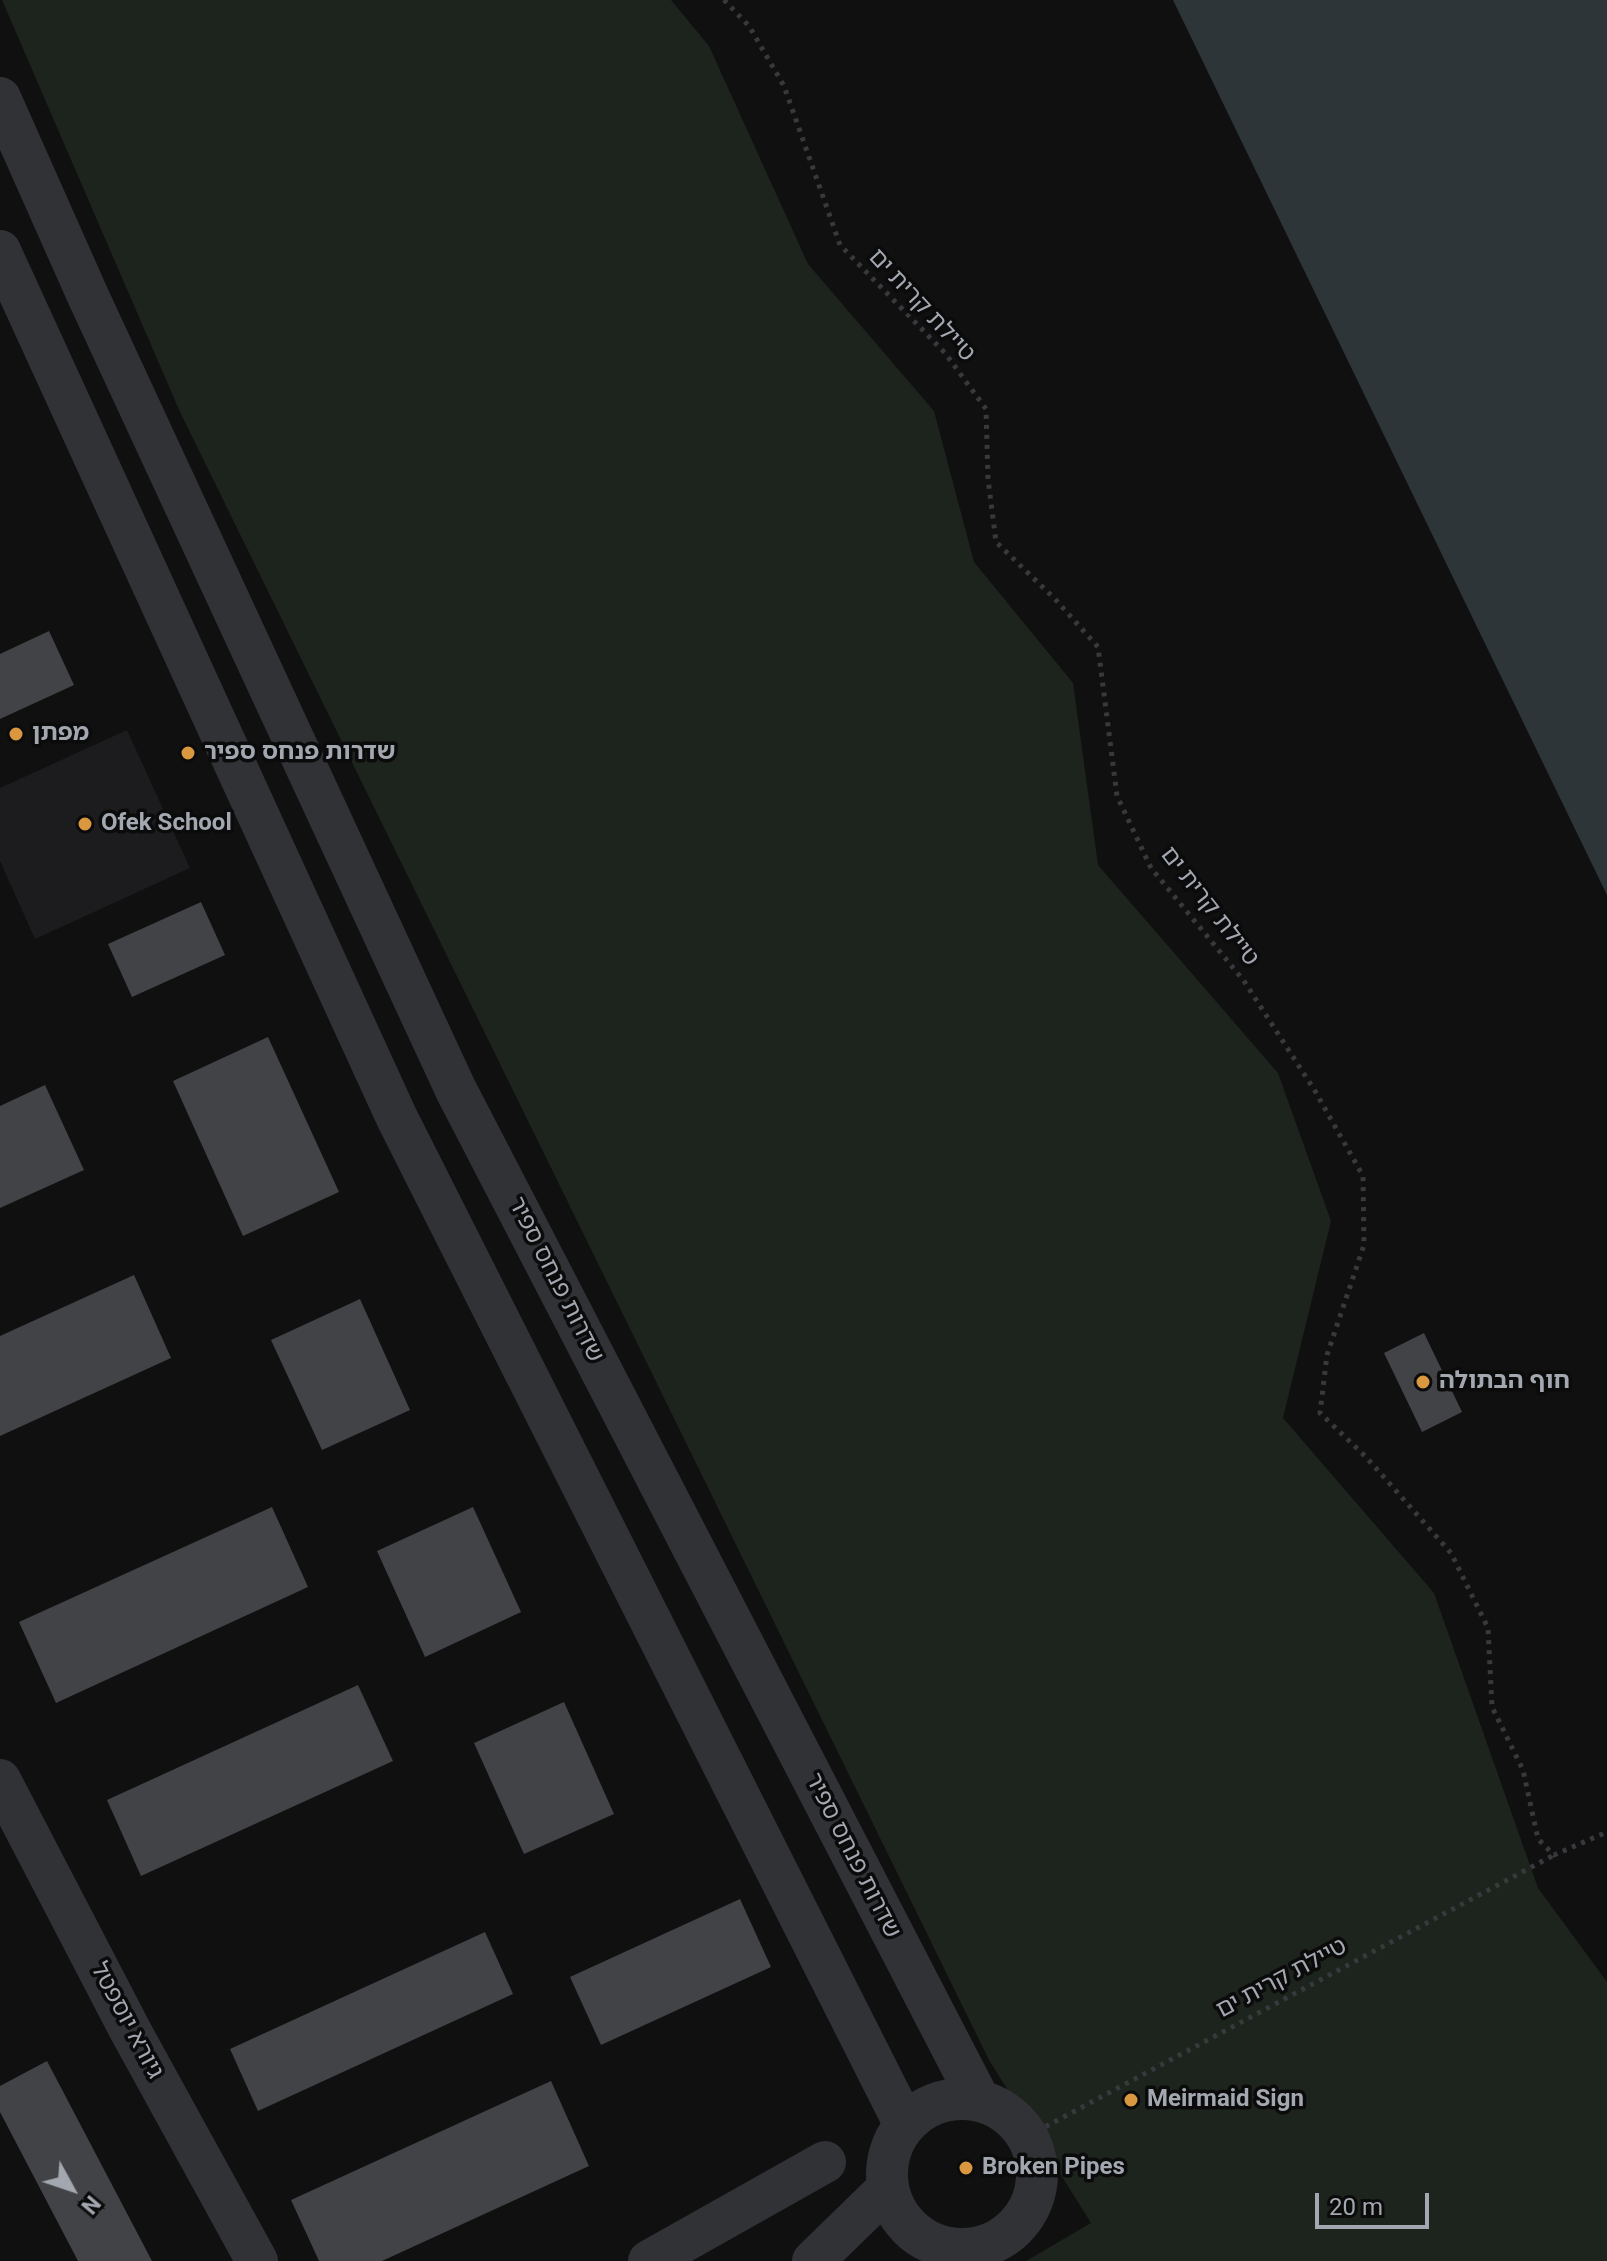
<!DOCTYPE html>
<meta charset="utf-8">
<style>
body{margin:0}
#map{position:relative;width:1607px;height:2261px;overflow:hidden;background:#101011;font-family:Roboto,sans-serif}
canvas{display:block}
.north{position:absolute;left:32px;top:2149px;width:80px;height:80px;-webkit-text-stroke:6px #0b0b0c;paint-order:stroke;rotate:130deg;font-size:22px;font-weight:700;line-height:32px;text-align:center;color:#a3a8b0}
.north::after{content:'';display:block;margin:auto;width:28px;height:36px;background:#a3a8b0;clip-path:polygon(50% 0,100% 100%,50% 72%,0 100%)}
.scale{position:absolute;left:1315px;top:2193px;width:114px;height:36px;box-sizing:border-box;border:4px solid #a3a8b0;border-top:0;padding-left:10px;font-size:24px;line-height:28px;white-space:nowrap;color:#a3a8b0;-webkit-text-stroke:6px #0b0b0c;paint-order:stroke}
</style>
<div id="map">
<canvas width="1607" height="2261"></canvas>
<div class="north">N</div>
<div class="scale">20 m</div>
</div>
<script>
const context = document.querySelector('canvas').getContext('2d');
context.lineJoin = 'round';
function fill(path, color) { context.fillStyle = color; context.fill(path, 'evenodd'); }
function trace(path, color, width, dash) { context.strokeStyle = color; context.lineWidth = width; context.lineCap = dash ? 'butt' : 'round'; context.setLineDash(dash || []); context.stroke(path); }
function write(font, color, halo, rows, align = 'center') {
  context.font = font + ' Roboto,"Noto Sans Hebrew",sans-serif'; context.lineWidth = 7; context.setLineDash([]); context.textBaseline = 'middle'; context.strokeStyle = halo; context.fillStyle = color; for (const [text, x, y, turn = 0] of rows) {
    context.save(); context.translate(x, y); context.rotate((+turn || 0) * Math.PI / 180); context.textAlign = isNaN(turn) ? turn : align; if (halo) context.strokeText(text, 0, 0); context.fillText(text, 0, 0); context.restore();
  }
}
fill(new Path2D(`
 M127,730L190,868L35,939L0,861V788Z`), '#1c1c1e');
fill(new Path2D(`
 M2,0H671L709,46L808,264L934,411L974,562L1073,683L1098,865L1278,1073L1331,1221L1283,1418L1434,1593L1538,1888L1607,1982V2261H1026L1091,2223L989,2060L180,412Z`), '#1d231d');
fill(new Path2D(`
 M1173,0H1607V895Z`), '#2d3539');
fill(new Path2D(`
 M49,631L74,685L0,719V654Z
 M201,902L225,955L132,997L108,944Z
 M268,1037L339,1192L243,1236L173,1081Z
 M45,1085L84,1170L0,1208V1106Z
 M134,1275L171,1358L0,1436V1336Z
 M360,1299L410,1410L322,1450L271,1340Z
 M1424,1333L1462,1412L1422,1432L1384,1353Z
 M272,1507L308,1587L56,1703L19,1622Z
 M473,1507L521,1612L425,1657L377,1551Z
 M358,1685L393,1761L141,1876L107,1800Z
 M564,1702L614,1814L524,1854L474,1743Z
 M740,1899L771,1967L601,2045L570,1977Z
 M485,1932L513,1994L258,2111L230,2049Z
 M47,2061L152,2261H78L0,2112V2086Z
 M551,2081L589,2166L382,2261H319L291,2200Z`), '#424346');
trace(new Path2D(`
 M724,0L749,26L784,86L840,245L945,353L986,409L988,479L996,542L1055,599L1098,647L1117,796L1151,868L1244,981L1315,1091L1363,1176L1364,1245L1327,1355L1320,1413L1366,1457L1451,1553L1488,1628L1492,1707L1523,1770L1538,1839L1554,1855L1607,1832
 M1028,2136L1554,1855`), '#37393c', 5, [4, 6]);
trace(new Path2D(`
 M0,98L88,296L456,1090L979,2100
 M0,251L397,1118L905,2125
 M0,1780L130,2030L257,2261
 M887 2174a75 75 0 1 1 150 0a75 75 0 1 1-150 0Z
 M649,2261L825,2162
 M813,2261L888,2188`), '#313235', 42);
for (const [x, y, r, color] of [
 [16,734,8,"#d9983f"],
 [188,753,8,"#d9983f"],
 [85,824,8,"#d9983f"],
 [1423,1382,8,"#d9983f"],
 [1131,2100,8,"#d9983f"],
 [966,2168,8,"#d9983f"]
]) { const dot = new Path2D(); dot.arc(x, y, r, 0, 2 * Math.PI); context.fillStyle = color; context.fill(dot); trace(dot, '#0b0b0c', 3); }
write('24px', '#a3a8b0', '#0b0b0c', [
 ["טיילת קרית ים",921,306,47],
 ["טיילת קרית ים",1209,907,52],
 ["שדרות פנחס ספיר",555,1280,63],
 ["שדרות פנחס ספיר",852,1856,63],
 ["טיילת קרית ים",1282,1979,-28],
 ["גיורא יוספטל",126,2021,62]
]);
write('bold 24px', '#a3a8b0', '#0b0b0c', [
 ["מפתן",32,734],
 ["שדרות פנחס ספיר",204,753],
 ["Ofek School",101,824],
 ["חוף הבתולה",1439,1382],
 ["Meirmaid Sign",1147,2100],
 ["Broken Pipes",982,2168]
], 'left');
</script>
